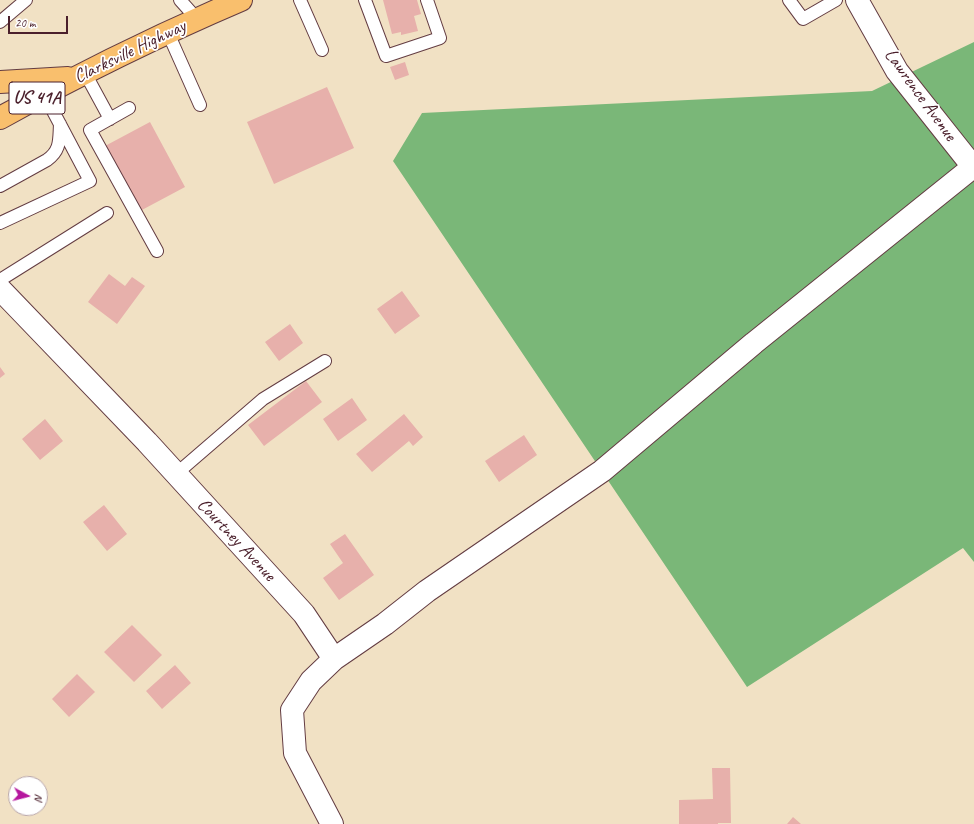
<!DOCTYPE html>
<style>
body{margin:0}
#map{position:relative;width:974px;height:824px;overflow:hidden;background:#f1e1c4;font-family:Caveat,sans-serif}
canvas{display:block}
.north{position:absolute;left:8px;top:776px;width:40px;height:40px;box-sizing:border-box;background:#fff;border:1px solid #b7a5aa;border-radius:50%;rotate:97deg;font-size:11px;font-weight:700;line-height:16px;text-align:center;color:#4a1f2b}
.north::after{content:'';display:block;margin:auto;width:14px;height:18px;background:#b5179e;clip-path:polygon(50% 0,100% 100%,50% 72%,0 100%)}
.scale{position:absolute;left:8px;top:16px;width:60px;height:18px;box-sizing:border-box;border:2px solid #4a1f2b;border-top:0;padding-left:5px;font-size:12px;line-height:14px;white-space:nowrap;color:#4a1f2b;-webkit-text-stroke:3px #fff;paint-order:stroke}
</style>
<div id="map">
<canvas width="974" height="824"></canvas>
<div class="north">N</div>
<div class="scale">20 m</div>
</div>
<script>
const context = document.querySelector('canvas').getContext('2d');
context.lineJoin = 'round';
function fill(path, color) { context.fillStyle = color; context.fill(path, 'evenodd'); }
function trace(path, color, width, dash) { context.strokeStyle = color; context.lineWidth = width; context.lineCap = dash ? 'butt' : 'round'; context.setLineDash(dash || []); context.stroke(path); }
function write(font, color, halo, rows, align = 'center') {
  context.font = font + ' Caveat,sans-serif'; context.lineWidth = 3.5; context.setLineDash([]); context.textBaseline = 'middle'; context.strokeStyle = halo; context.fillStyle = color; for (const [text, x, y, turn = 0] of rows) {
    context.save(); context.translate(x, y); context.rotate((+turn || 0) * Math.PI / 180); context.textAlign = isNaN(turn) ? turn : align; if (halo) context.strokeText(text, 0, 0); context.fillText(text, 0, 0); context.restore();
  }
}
fill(new Path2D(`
 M974,42V562L963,548L747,687L393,161L422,113L872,91Z`), '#7ab778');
fill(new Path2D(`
 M383,0H417L421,14L414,16L418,31L401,35V32L392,34Z
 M405,62L409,75L395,80L390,67Z
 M327,87L354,148L274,184L247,122Z
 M150,122L185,187L140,211L105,146Z
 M109,274L125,286L132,277L145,286L117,324L88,302Z
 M402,291L420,316L395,334L377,309Z
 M290,324L303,343L279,361L265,342Z
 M0,367L5,374L0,378Z
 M306,381L322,402L264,446L248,425Z
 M352,398L367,420L338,441L323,419Z
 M404,414L423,437L413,446L409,441L372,472L356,454Z
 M45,419L63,441L40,460L22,439Z
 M524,435L537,455L499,482L485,461Z
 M104,505L127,534L107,551L83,522Z
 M345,534L374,575L339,600L323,578L343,563L330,544Z
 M132,625L162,655L134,682L104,652Z
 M175,665L191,683L162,709L146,691Z
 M77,674L95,692L69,717L52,699Z
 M712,768H730L731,823H718V824H679V800L713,799Z
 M793,817L801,824H787Z`), '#e7b0ab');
const service = new Path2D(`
 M180,0L197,19
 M300,0L322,50
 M365,0L386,56L440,38L427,0
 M789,0L803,19L836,0
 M0,22L26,0
 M168,33L200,105
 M85,73L110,119
 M129,108L90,130L157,251
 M0,186L47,160C61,150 59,140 60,124
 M0,223L90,181L44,94
 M0,280L107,213
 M176,474L263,399L325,361`);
const minor = new Path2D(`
 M857,0L897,71L974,168
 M0,289L147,442L304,614L334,659L311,681L292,710L295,753L332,824
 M334,659L385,624L427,591L602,471L754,343L973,167`);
const primary = new Path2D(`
 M0,82L68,78
 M0,118C78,75 159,35 241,0`);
trace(service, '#633c42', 14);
trace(minor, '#633c42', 24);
trace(primary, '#633c42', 24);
trace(service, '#fff', 12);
trace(minor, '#fff', 22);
trace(primary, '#f9bf6d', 22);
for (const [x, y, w] of [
 [37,98,56]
]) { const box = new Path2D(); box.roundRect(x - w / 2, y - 16, w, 32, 3); context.fillStyle = '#fff'; context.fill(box); trace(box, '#4a1f2b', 1); }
write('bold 18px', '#4a1f2b', null, [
 ["US 41A",37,98]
]);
write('19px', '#4a1f2b', '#fff', [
 ["Clarksville Highway",130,52,-26],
 ["Lawrence Avenue",920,95,54],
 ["Courtney Avenue",236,540,47]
]);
</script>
